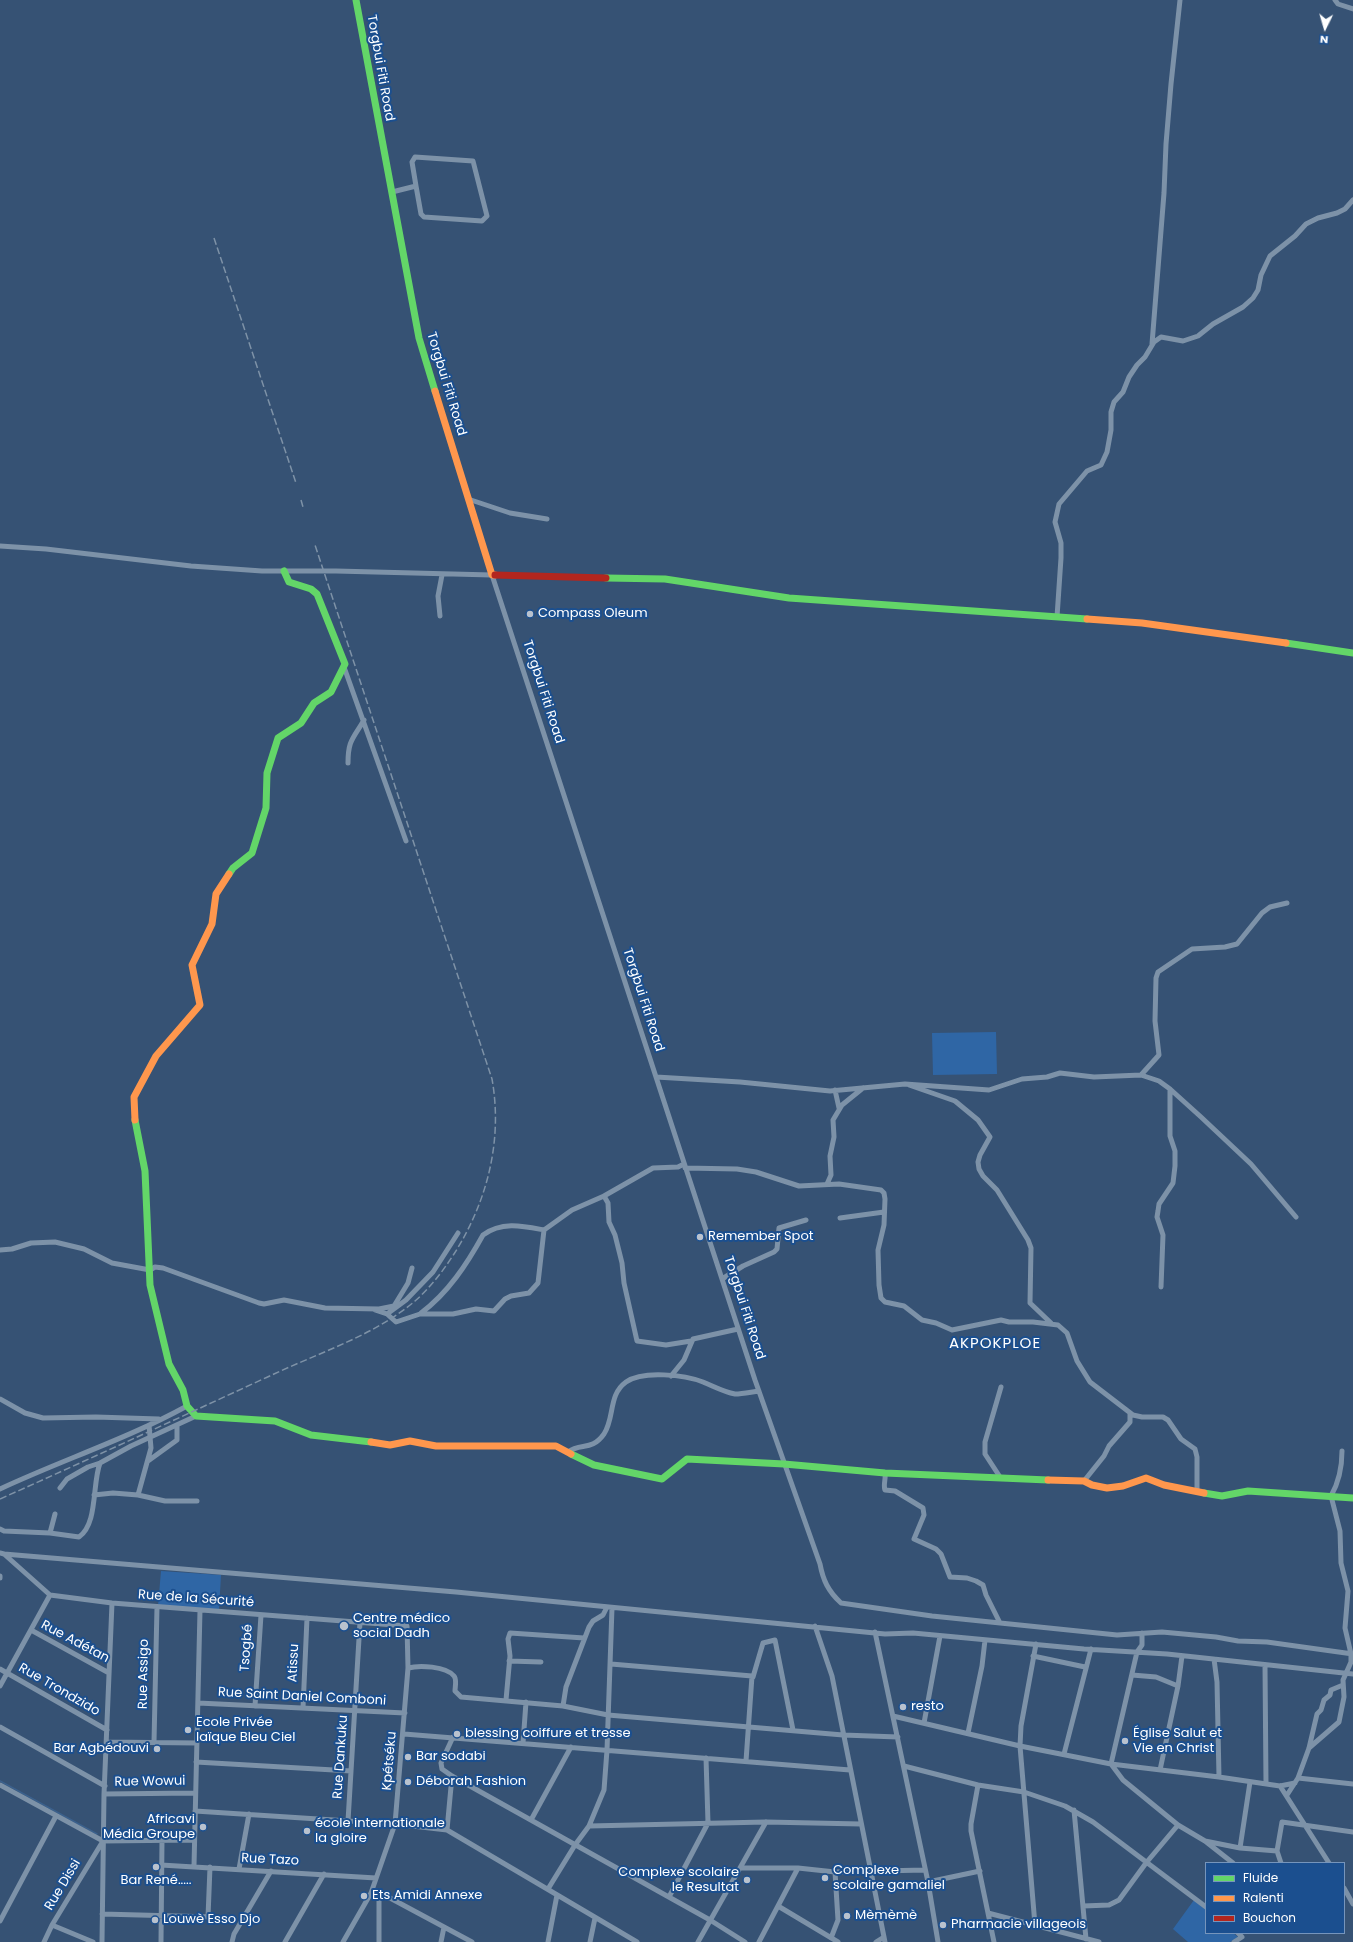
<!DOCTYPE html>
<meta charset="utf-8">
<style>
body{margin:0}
#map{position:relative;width:1353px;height:1942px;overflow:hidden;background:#365274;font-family:Poppins,sans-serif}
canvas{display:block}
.legend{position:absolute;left:1205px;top:1862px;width:140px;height:72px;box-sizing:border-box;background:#1b4f8f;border:1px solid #7695bc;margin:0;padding:5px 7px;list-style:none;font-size:12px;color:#fff}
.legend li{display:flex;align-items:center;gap:8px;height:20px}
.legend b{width:20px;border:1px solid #7695bc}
.north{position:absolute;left:1305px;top:8px;width:40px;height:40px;-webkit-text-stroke:3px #1b4f8f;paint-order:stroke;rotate:185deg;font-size:11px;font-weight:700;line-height:16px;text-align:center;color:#fff}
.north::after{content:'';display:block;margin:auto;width:14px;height:18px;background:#fff;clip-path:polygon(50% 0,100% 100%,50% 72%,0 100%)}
</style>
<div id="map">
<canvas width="1353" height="1942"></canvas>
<ul class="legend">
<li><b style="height:5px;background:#63d668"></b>Fluide</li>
<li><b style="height:5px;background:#ff974d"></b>Ralenti</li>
<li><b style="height:5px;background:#b3261e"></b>Bouchon</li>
</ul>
<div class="north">N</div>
</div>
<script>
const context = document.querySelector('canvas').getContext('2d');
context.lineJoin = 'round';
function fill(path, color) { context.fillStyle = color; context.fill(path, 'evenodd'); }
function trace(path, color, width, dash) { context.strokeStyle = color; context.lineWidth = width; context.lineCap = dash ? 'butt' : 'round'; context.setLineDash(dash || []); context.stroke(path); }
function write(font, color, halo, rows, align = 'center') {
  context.font = font + ' Poppins,sans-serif'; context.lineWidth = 4; context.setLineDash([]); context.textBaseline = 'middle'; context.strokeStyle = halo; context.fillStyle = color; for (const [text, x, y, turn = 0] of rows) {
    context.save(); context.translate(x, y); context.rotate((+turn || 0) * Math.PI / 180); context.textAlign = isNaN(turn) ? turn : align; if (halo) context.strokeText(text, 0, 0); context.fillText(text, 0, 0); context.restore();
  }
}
fill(new Path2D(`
 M996,1032L997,1074L933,1075L932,1033Z
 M161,1571L221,1575L219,1610L158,1606Z
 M1194,1900L1206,1910V1933H1233L1238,1937L1230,1942H1188L1173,1929Z`), '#2f66a5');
trace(new Path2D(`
 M0,1781L97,1834`), '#3b618d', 1.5);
trace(new Path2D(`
 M1335,0L1338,4L1353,9
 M392,192L416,186L421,214L424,217L482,221L487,216L473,161L415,157L412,162L416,186
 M1152,344L1164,193L1166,144L1171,84L1180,0
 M468,499L510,513L547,519
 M0,546L46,549L191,566L262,571H336L492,575L755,1380L820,1564C823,1580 828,1591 841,1603L932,1616L1117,1635L1162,1632L1216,1637L1238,1641L1267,1642L1353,1654
 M440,616L438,596L442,575
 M1057,617L1061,558V543L1055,522L1059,504L1087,471L1101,465L1107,452L1111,430V412L1114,402L1123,392L1129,377L1137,365L1145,357L1154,342L1161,337L1183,341L1198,336L1213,324L1243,307L1253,298L1258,290L1261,275L1270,256L1295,236L1306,224L1318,218L1337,213L1345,209L1353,200
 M344,667L406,841
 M348,763C348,740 353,739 364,720
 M1141,1075L1159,1055L1155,1021L1156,978L1158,972L1192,949L1225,947L1237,944L1262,913L1270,907L1287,903
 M656,1077L740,1082L830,1091L905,1084L989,1090L1022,1079L1047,1077L1060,1073L1094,1077L1141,1075L1159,1081L1170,1089L1201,1117L1251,1164L1296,1217
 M909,1085L955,1101L978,1120L990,1137L980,1155L978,1162L979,1169L983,1176L997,1190L1028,1240L1031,1248L1030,1303L1051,1323
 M835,1090L839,1108
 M685,1168L737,1169L756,1172L799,1186L839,1184L881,1190L884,1193L885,1199L884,1225L878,1250L879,1285L881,1298L885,1302L904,1306L922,1320L936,1323L952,1330L1001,1320L1009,1322H1033L1058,1325L1067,1333L1077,1361L1090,1382L1133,1415L1142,1417H1163L1168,1420L1181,1439L1195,1449L1197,1457V1491
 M827,1184L831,1175L830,1156L834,1137L833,1120L842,1105L863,1088
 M604,1196L608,1203L609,1222L615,1235L622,1263L624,1283L637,1341L666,1345L691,1341
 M840,1218L884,1212
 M0,1250L12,1249L31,1243L55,1242L84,1249L112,1263L150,1270L155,1267L163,1268L259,1303L264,1304L284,1300L325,1308L379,1309L394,1306L408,1283L412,1268
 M722,1279L743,1266L774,1252L777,1249L779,1228L806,1220
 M1161,1287L1163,1235L1157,1217L1158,1211L1159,1204L1173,1183L1175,1166V1151L1170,1136V1089
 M375,1310L387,1314L396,1322L420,1314H453L476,1309L494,1311L505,1299L511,1296L529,1293L538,1283L544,1230L572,1210L604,1196L653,1168L678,1167L684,1164
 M421,1313C448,1293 467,1264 483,1235C502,1221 523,1226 544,1230
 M387,1314L406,1300L433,1272L458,1233
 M671,1376L684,1360L693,1339L738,1329
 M0,1399L25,1413L43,1418L96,1417L159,1419
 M568,1452C581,1442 591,1452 604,1434C615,1417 608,1395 626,1382C643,1370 685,1375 703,1382C713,1386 724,1392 735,1394C743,1394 751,1392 759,1391
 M148,1461L177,1440V1426
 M885,1473C886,1479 883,1485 885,1490L895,1491L923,1508L924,1515L914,1539L936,1549L941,1554L950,1577L967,1578L976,1581L983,1585L986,1595L1000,1623
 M1000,1477L985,1454V1442L1001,1387
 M1084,1481L1104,1456L1109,1446L1130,1422V1413
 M60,1488L67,1479L88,1467L100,1463L131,1446L196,1416
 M0,1489C62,1460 127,1439 187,1406
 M94,1495L113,1493L138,1495L165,1501H197
 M138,1495L151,1448L149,1425
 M0,1529L4,1531L50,1533L79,1537C98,1524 92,1484 100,1463
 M50,1533L55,1514
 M0,1553L4,1554L50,1595L112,1603L407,1626L408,1668L395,1824L371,1893L343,1942
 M4,1554L456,1592L885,1634L913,1633L1084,1649L1167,1654L1353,1674
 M0,1576V1578
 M815,1626L832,1676L885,1942
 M31,1630L109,1673
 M875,1632L928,1882L938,1942
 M1142,1633V1645L1137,1652L1111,1764L1123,1780L1178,1825L1205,1841L1233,1863
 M1033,1656L1085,1667
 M1214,1659L1217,1682L1219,1777
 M509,1661L541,1662
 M611,1664L752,1676L746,1761
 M1265,1665L1266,1784
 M408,1668C419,1665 446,1666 454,1676C457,1679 455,1687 455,1691L461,1697L563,1706L608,1715L843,1735L898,1737
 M0,1669L107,1730
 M1132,1675L1156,1677L1178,1686
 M753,1677L763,1643L775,1640L793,1730
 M0,1686L50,1595
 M506,1700L510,1656L508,1639L510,1633L584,1638
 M198,1703L405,1713
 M255,1706L261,1615
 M563,1706L566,1687L589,1627L593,1621L603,1615L607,1607
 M303,1708L307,1618
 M893,1716L1020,1746L1111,1764L1219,1777L1280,1786L1295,1783
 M924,1723L940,1636
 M0,1727L105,1786
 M968,1733L982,1666L985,1640
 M404,1734L850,1770
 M453,1737L441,1763L442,1769L452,1776L710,1920L745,1942
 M107,1742L197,1743
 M154,1742L157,1607
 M523,1743L526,1702
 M1309,1748L1339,1722L1344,1697L1343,1680L1351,1662V1654L1345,1628L1348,1591L1341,1563L1340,1531L1331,1496C1339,1482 1342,1467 1342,1451
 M1064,1754L1091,1649
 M196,1762L351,1771
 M904,1766L978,1785L1024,1792L1065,1806L1093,1822L1206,1907
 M1160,1770L1178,1686L1182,1656
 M1298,1778L1353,1784
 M0,1785L103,1841L194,1840
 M978,1785L971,1824V1831L994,1942
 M1280,1786L1329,1863
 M104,1794L195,1793
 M1287,1795L1298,1778L1309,1748L1317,1714L1321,1710L1324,1700L1330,1695L1331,1690L1343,1685
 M1074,1810L1086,1939
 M195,1811L395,1824L447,1830L637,1942
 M531,1820L571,1747
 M348,1821L360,1622
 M589,1826L766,1822L861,1824
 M447,1830L452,1776
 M1205,1841L1240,1848L1277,1851
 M1240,1848L1250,1782
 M1281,1863L1277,1851L1282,1822L1353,1832
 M161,1865L376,1878
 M194,1866L200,1610
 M740,1868H798L835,1872L925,1870
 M239,1869L249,1814
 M928,1882L980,1871
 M1344,1888L1353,1904
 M548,1889L575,1845L589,1826L604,1790L607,1750L612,1608
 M371,1893L379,1897L390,1898L472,1942
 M669,1897L708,1823L706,1758
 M778,1906L838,1942
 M1083,1906L1109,1905L1119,1900L1146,1863L1178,1825
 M988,1913L1099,1942
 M102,1914L214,1917
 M208,1917L210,1867
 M0,1921L56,1816
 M52,1925L93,1942
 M1035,1925L1020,1746L1021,1726L1036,1644
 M831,1938L838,1920L835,1872
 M44,1942L52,1925L103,1841
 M102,1942L104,1794L112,1603
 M161,1942L162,1840
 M232,1942L234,1934L271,1871
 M285,1942L324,1874
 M379,1942V1897
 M441,1942L444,1927
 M548,1942L557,1895
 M590,1942L595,1918
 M698,1942L766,1822
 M759,1942L798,1868
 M876,1942L884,1937
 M1234,1942L1242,1937L1238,1933`), '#7d92a8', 5);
trace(new Path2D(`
 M356,0L419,338L435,391
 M606,578L665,579L789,598L1087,619
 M1286,643L1353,653
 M229,874L233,868L252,853L266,808L267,773L278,738L301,723L314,703L331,692L345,664L317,594L311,589L289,582L284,571
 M135,1120L145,1171L150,1285L169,1364L183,1390L187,1406L196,1416L275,1421L311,1435L371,1442
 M571,1454L594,1465L662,1479L687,1459L784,1464L885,1473L1048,1480
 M1204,1493L1222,1496L1248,1491L1353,1498`), '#63d668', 7);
trace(new Path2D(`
 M435,391L492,575H495
 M1087,619L1142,623L1286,643
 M135,1120L134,1097L156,1056L200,1005L192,965L212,924L216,894L229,874
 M371,1442L390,1445L410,1441L436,1446H556L571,1454
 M1048,1480L1084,1481L1092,1485L1107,1488L1123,1486L1146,1478L1164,1485L1204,1493`), '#ff974d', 7);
trace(new Path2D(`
 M495,575L606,578`), '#b3261e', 7);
trace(new Path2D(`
 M214,238L296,483
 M301,500L303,507
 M0,1499C92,1458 183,1416 274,1374C321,1352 375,1335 415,1301C430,1288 443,1271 454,1254C487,1202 503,1141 492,1079L315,545`), '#7e92a7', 1.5, [7, 3]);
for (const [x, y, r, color] of [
 [530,614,4,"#b9c2ce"],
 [700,1237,4,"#b9c2ce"],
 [344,1626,5,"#b9c2ce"],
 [903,1707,4,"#b9c2ce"],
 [188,1730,4,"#b9c2ce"],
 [457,1734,4,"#b9c2ce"],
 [1125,1741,4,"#b9c2ce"],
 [157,1749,4,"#b9c2ce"],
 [408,1757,4,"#b9c2ce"],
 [408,1782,4,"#b9c2ce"],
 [203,1827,4,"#b9c2ce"],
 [307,1831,4,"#b9c2ce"],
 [156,1867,4,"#b9c2ce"],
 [825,1878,4,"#b9c2ce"],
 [747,1880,4,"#b9c2ce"],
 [364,1896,4,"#b9c2ce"],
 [847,1916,4,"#b9c2ce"],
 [155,1920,4,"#b9c2ce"],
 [943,1925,4,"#b9c2ce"]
]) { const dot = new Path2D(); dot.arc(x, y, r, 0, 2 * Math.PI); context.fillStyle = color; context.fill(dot); trace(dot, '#1b4f8f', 1.5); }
write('13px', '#fff', '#1b4f8f', [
 ["Torgbui Fiti Road",380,68,80],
 ["Torgbui Fiti Road",446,384,73],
 ["Torgbui Fiti Road",543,692,72],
 ["Torgbui Fiti Road",643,1000,72],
 ["Torgbui Fiti Road",744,1308,72],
 ["Rue de la Sécurité",196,1599,4],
 ["Rue Adétan",75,1642,28],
 ["Tsogbé",247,1648,-86],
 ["Atissu",294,1663,-87],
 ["Rue Assigo",144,1674,-89],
 ["Rue Trondzido",59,1690,30],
 ["Rue Saint Daniel Comboni",302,1697,3],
 ["Rue Dankuku",341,1757,-86],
 ["Kpétséku",390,1761,-85],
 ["Rue Wowui",150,1782,-1],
 ["Rue Tazo",270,1860,3],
 ["Rue Dissi",63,1885,-59]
]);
write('13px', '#fff', '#1b4f8f', [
 ["Compass Oleum",538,614],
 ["Remember Spot",708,1237],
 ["Centre médico",353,1619],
 ["social Dadh",353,1634],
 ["resto",911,1707],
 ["Ecole Privée",196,1723],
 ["laïque Bleu Ciel",196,1738],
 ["blessing coiffure et tresse",465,1734],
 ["Église Salut et",1133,1734],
 ["Vie en Christ",1133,1749],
 ["Bar Agbédouvi",149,1749,"right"],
 ["Bar sodabi",416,1757],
 ["Déborah Fashion",416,1782],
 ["Africavi",195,1820,"right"],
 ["Média Groupe",195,1835,"right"],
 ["école internationale",315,1824],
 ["la gloire",315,1839],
 ["Complexe",833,1871],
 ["scolaire gamaliel",833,1886],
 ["Complexe scolaire",739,1873,"right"],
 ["le Resultat",739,1888,"right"],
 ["Bar René.....",156,1881,"center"],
 ["Ets Amidi Annexe",372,1896],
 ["Mèmèmè",855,1916],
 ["Louwè Esso Djo",163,1920],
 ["Pharmacie villageois",951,1925]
], 'left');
context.letterSpacing = '1px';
write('15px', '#fff', '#1b4f8f', [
 ["AKPOKPLOE",995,1344]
]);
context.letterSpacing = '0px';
</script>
